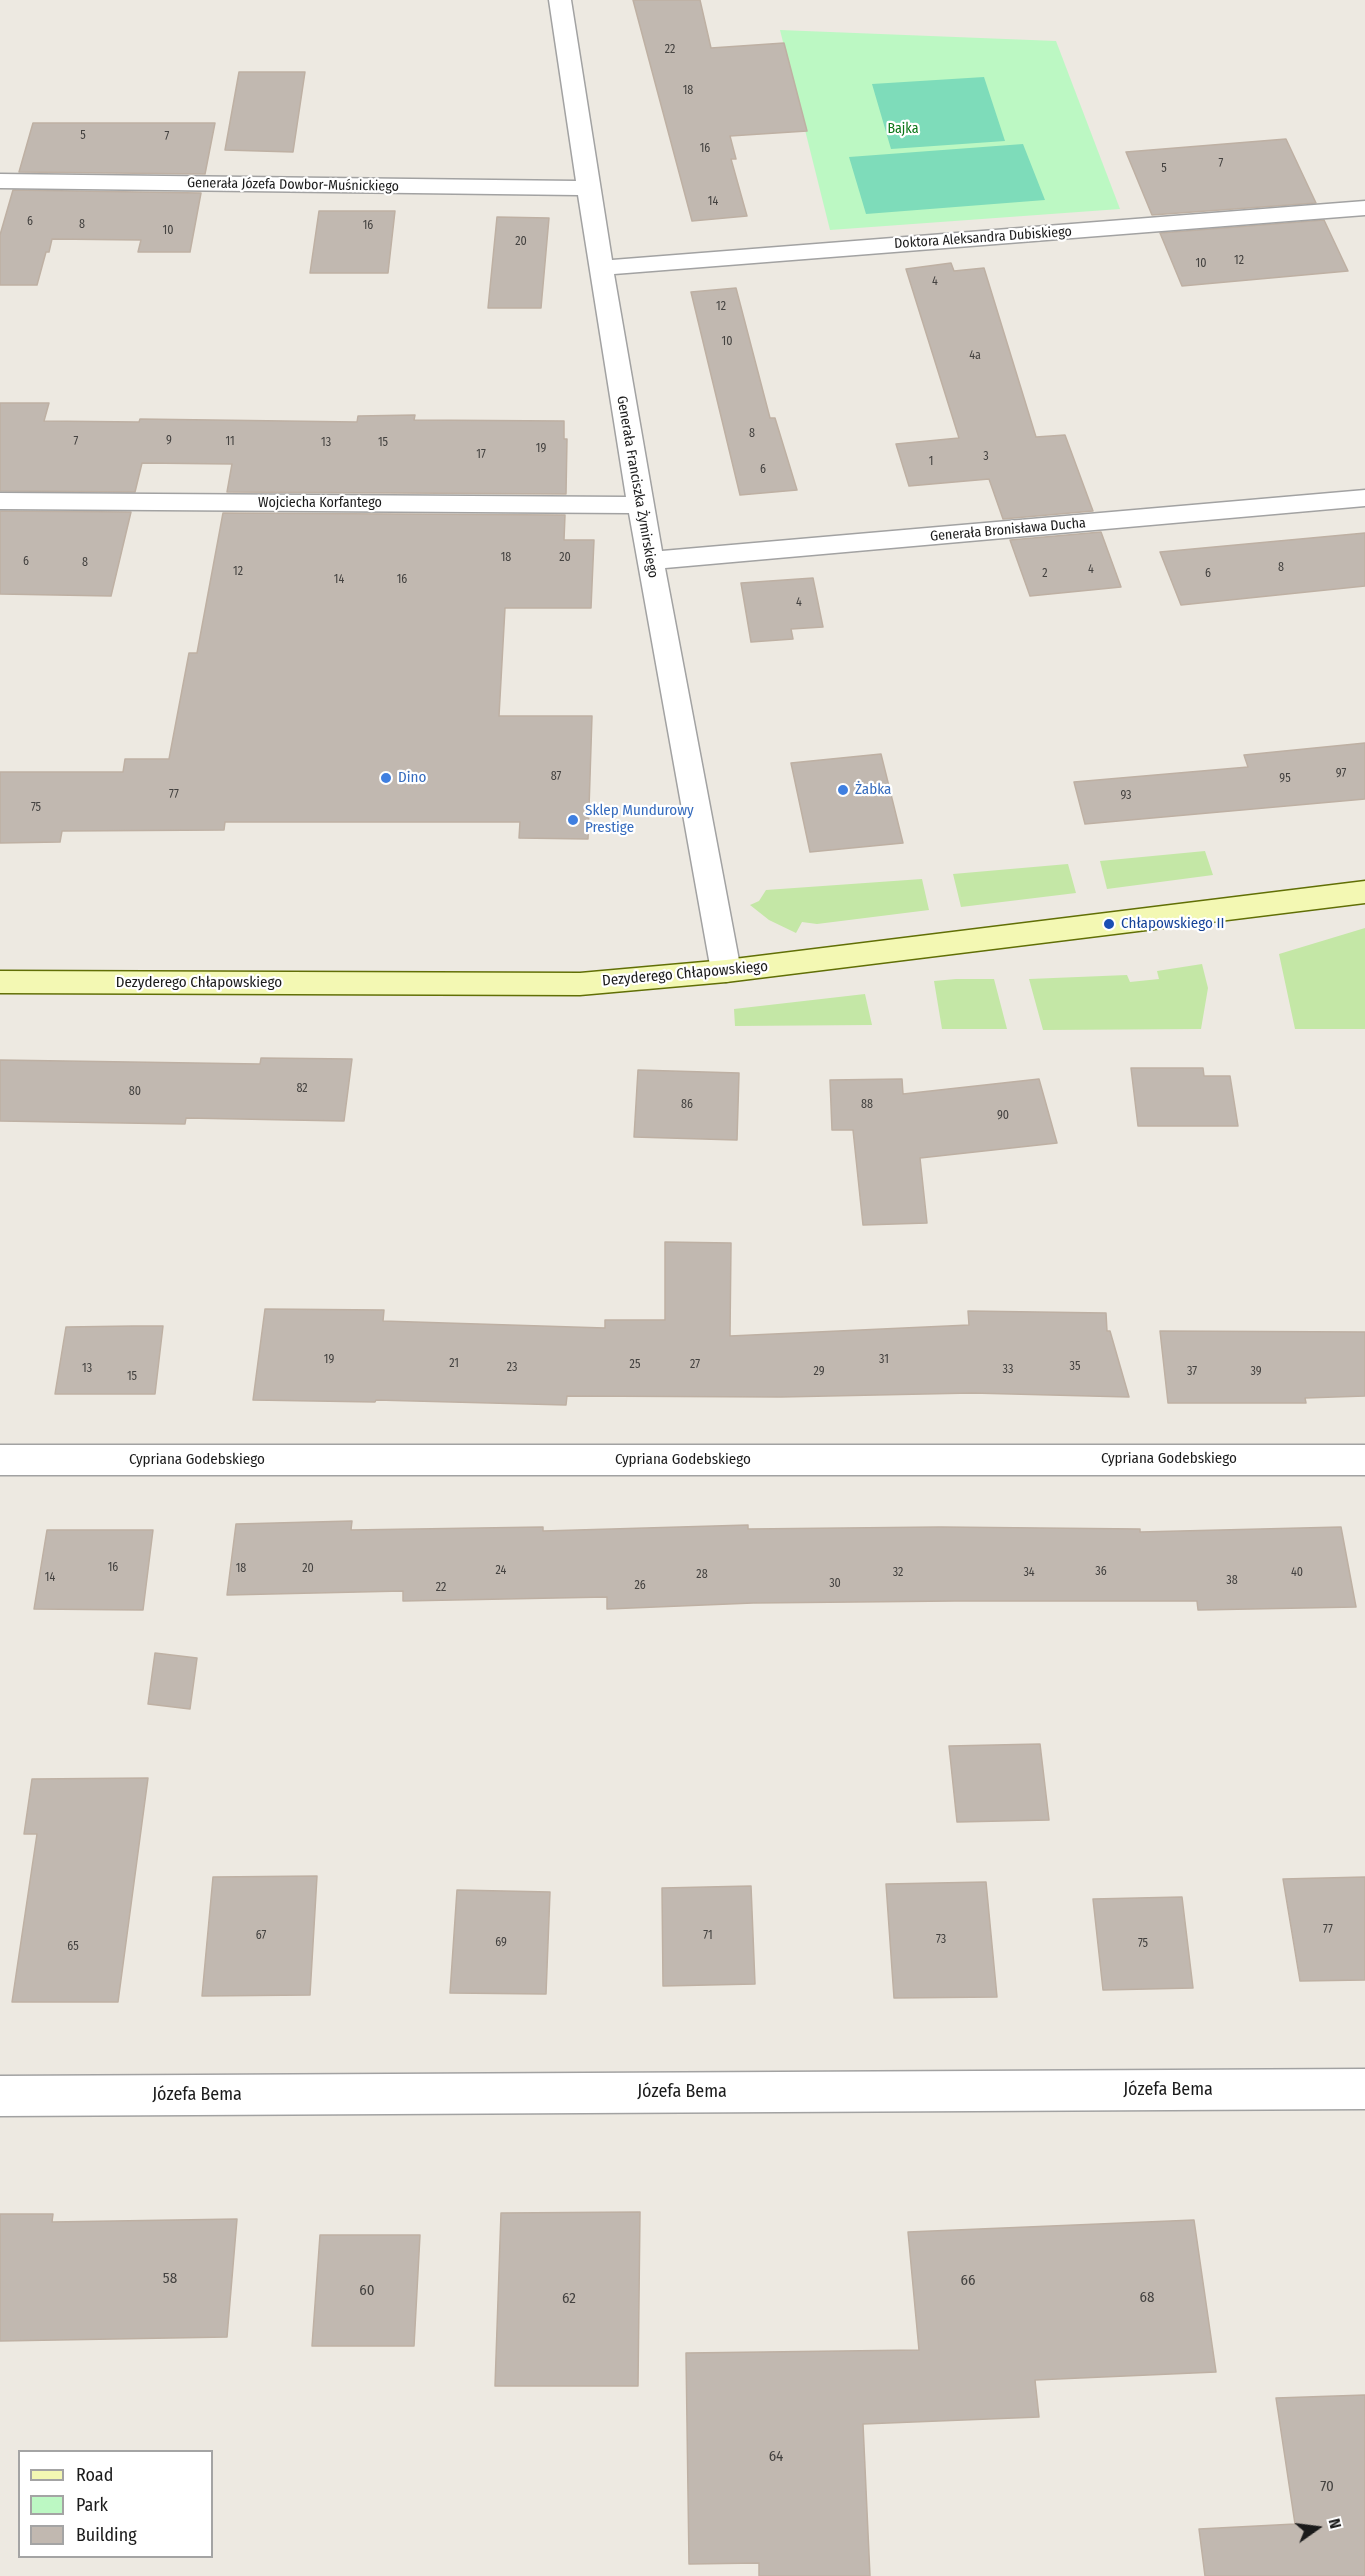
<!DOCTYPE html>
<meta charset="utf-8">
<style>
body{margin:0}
#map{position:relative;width:1365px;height:2576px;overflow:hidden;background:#ede9e1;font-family:"Fira Sans Condensed",sans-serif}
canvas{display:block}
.legend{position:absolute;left:18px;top:2450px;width:195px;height:108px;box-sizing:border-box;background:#fff;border:2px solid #a4a4a4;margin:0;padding:8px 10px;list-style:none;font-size:18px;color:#1b1b1b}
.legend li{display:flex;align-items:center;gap:12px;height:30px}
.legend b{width:30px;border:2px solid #a4a4a4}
.north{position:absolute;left:1287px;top:2498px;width:60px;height:60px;-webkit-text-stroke:4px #fff;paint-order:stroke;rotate:76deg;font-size:16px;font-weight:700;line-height:24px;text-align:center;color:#1b1b1b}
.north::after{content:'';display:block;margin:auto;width:21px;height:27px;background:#1b1b1b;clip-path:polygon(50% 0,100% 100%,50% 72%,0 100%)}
</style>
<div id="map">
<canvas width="1365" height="2576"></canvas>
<ul class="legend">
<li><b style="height:8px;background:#f3f8b3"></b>Road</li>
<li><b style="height:16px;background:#bcf8c3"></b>Park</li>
<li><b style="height:16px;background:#c1b8b0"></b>Building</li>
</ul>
<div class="north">N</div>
</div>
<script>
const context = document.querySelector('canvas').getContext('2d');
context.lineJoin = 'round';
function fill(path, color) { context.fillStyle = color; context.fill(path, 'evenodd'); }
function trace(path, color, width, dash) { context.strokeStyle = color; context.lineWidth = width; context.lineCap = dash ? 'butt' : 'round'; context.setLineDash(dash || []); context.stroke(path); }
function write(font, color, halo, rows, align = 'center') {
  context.font = font + ' "Fira Sans Condensed",sans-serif'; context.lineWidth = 4.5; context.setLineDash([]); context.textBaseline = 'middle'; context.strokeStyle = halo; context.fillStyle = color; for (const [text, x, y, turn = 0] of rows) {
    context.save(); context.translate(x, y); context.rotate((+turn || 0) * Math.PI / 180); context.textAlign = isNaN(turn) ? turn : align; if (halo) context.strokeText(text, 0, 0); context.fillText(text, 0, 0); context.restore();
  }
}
fill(new Path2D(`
 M1205,851L1213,875L1107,889L1100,861Z
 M1068,864L1076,893L961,907L953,874Z
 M922,879L929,910L817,924L802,922L796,933L769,920L750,905L759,901L766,890Z
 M1365,928V1029H1295L1279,954Z
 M1202,964L1208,988L1201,1029L1043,1030L1029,979L1127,975L1130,982L1159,979L1157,971Z
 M956,979H994L1007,1029H942L934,981Z
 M865,994L872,1025L735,1026L734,1009Z`), '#c4e7a6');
fill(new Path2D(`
 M780,30L1056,41L1120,209L830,230Z`), '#bcf8c3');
fill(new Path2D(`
 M984,77L1005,141L891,149L872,84Z
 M1023,144L1045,200L866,214L849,157Z`), '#7edcba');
const building = new Path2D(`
 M633,0H700L711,48L784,43L807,131L730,136L736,159H731L747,216L692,221Z
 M239,72H305L293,152L225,150Z
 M33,123H215L205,174L19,172Z
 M1286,139L1316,203L1152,215L1126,152Z
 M13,190L201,193L190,252H138L141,240L52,239L49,252H46L37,285H0V235Z
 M319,211H395L388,273H310Z
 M497,217L549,218L541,308H488Z
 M1324,220L1348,271L1182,286L1160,233Z
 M951,263L954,271L984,268L1036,437L1065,435L1093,511L1003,519L989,479L909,486L896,444L959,438L906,269Z
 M736,288L770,418H775L797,490L740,495L691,292Z
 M0,403H49L44,421L139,422L140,419L357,422L358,416L415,415L414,420L564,421V439H567L566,494L227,492L232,464L142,463L135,492L0,491Z
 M0,511L131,512L111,596L0,594Z
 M223,513L565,515L564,540H594L591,608H505L499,716H592L588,839L519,838L520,822H225L224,830L62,831L60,842L0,843V772H123L125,759H169L189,653H197Z
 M1101,532L1121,587L1030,596L1010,540Z
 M1365,533V586L1181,605L1160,552Z
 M813,578L823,627L791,629L793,639L751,642L741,583Z
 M1365,743V799L1085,824L1074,782L1248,767L1244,755Z
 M881,754L903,843L810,852L791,763Z
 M261,1058L352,1059L344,1121L186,1118L185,1124L0,1121V1060L260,1064Z
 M1131,1068H1203L1204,1076H1230L1238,1126H1138Z
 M638,1070L739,1073L737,1140L634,1137Z
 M902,1079L903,1094L1039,1079L1057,1143L920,1158L927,1223L863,1225L853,1130H832L830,1080Z
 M665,1242L731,1243L730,1336L969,1325L968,1311L1106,1313L1107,1331H1110L1129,1397L972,1393L781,1397L567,1396L566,1405L376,1400L375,1402L253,1400L265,1309L384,1310L383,1321L605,1328V1320H665Z
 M133,1326H163L155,1394H55L66,1327Z
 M1160,1331L1365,1332V1396L1305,1398L1306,1403H1168Z
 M352,1521L351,1530L543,1527V1531L748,1525V1529L940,1527L1140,1529V1532L1341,1527L1356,1607L1198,1610L1197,1601H955L753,1603L607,1609V1597L403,1601V1591L227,1595L236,1524Z
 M47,1530H153L143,1610L34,1609Z
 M155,1653L197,1658L190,1709L148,1704Z
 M1040,1744L1049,1820L957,1822L949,1746Z
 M148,1778L118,2002H12L37,1834H24L32,1779Z
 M317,1876L310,1995L202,1996L213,1877Z
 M1365,1877V1980L1300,1981L1283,1879Z
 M986,1882L997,1997L894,1998L886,1884Z
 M751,1886L755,1984L663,1986L662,1888Z
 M457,1890L550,1892L546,1994L450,1993Z
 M1182,1897L1193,1988L1103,1990L1093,1899Z
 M640,2212L638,2386H495L501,2213Z
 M0,2214H53L52,2222L237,2219L227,2337L0,2341Z
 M1194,2220L1216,2372L1035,2380L1039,2417L863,2424L870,2576H759V2563L689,2564L686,2353L919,2350L908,2232Z
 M320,2235H420L414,2346H312Z
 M1365,2395V2576H1205L1199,2529L1295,2524L1276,2398Z`);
fill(building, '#c1b8b0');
trace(building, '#beb0a3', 1.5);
const street = new Path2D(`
 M549,0H571L612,260L1365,201V215L614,274L662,551L1365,490V506L665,568L741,971L737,979L726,982L715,979L711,971L629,513L0,509V493L626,497L578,195L0,188V174L576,181Z
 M0,1445H1365V1475H0Z
 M1365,2069V2109L0,2116V2076Z`);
const secondary = new Path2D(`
 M1365,881V903L726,982L580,995L0,993V971L580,973L726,960Z`);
trace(street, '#a2a2a2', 3);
trace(secondary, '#616f06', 3);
fill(street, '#fff');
fill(secondary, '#f3f8b3');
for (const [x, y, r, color] of [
 [386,778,6,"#3f7fe0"],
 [843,790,6,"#3f7fe0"],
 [573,820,6,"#3f7fe0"],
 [1109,924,6,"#1a4fb4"]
]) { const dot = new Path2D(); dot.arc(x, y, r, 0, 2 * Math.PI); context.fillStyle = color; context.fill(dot); trace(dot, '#fff', 2); }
write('12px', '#444240', null, [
 ["22",670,50],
 ["18",688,91],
 ["5",83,136],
 ["7",167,137],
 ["16",705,149],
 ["7",1221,164],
 ["5",1164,169],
 ["14",713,202],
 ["6",30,222],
 ["8",82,225],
 ["16",368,226],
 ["10",168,231],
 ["20",521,242],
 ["12",1239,261],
 ["10",1201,264],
 ["4",935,282],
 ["12",721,307],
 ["10",727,342],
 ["4a",975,356],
 ["8",752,434],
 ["9",169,441],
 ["7",76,442],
 ["11",230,442],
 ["13",326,443],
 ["15",383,443],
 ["19",541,449],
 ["17",481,455],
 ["3",986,457],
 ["1",931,462],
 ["6",763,470],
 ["18",506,558],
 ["20",565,558],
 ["6",26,562],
 ["8",85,563],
 ["8",1281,568],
 ["4",1091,570],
 ["12",238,572],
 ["2",1045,574],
 ["6",1208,574],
 ["14",339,580],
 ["16",402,580],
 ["4",799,603],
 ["97",1341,774],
 ["87",556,777],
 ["95",1285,779],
 ["77",174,795],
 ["93",1126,796],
 ["75",36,808],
 ["82",302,1089],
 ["80",135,1092],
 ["86",687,1105],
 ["88",867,1105],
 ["90",1003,1116],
 ["19",329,1360],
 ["31",884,1360],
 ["21",454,1364],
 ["25",635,1365],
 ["27",695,1365],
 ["35",1075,1367],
 ["23",512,1368],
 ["13",87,1369],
 ["33",1008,1370],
 ["29",819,1372],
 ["37",1192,1372],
 ["39",1256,1372],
 ["15",132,1377],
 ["16",113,1568],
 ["18",241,1569],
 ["20",308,1569],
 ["24",501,1571],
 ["36",1101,1572],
 ["32",898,1573],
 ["34",1029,1573],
 ["40",1297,1573],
 ["28",702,1575],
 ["14",50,1578],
 ["38",1232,1581],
 ["30",835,1584],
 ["26",640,1586],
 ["22",441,1588],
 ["77",1328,1930],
 ["67",261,1936],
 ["71",708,1936],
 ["73",941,1940],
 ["69",501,1943],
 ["75",1143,1944],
 ["65",73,1947]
]);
write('14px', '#0c7618', '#fff', [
 ["Bajka",903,129]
]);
write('14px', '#1b1b1b', '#fff', [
 ["Generała Józefa Dowbor-Muśnickiego",293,185,1],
 ["Doktora Aleksandra Dubiskiego",983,238,-4],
 ["Generała Franciszka Żymirskiego",637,487,80],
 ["Wojciecha Korfantego",320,503],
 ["Generała Bronisława Ducha",1008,530,-5]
]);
write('15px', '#366cbe', '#fff', [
 ["Dino",398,778],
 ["Żabka",855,790],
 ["Sklep Mundurowy",585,811],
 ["Prestige",585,828]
], 'left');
write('15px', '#164399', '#fff', [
 ["Chłapowskiego II",1121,924]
], 'left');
write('15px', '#1b1b1b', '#fff', [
 ["Dezyderego Chłapowskiego",685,974,-5],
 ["Dezyderego Chłapowskiego",199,983],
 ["Cypriana Godebskiego",1169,1459],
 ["Cypriana Godebskiego",197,1460],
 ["Cypriana Godebskiego",683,1460]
]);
write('15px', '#444240', null, [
 ["58",170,2279],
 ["66",968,2281],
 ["60",367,2291],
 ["68",1147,2298],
 ["62",569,2299],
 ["64",776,2457],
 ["70",1327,2487]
]);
write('18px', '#1b1b1b', '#fff', [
 ["Józefa Bema",1168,2090],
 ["Józefa Bema",682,2092],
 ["Józefa Bema",197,2095]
]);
</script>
